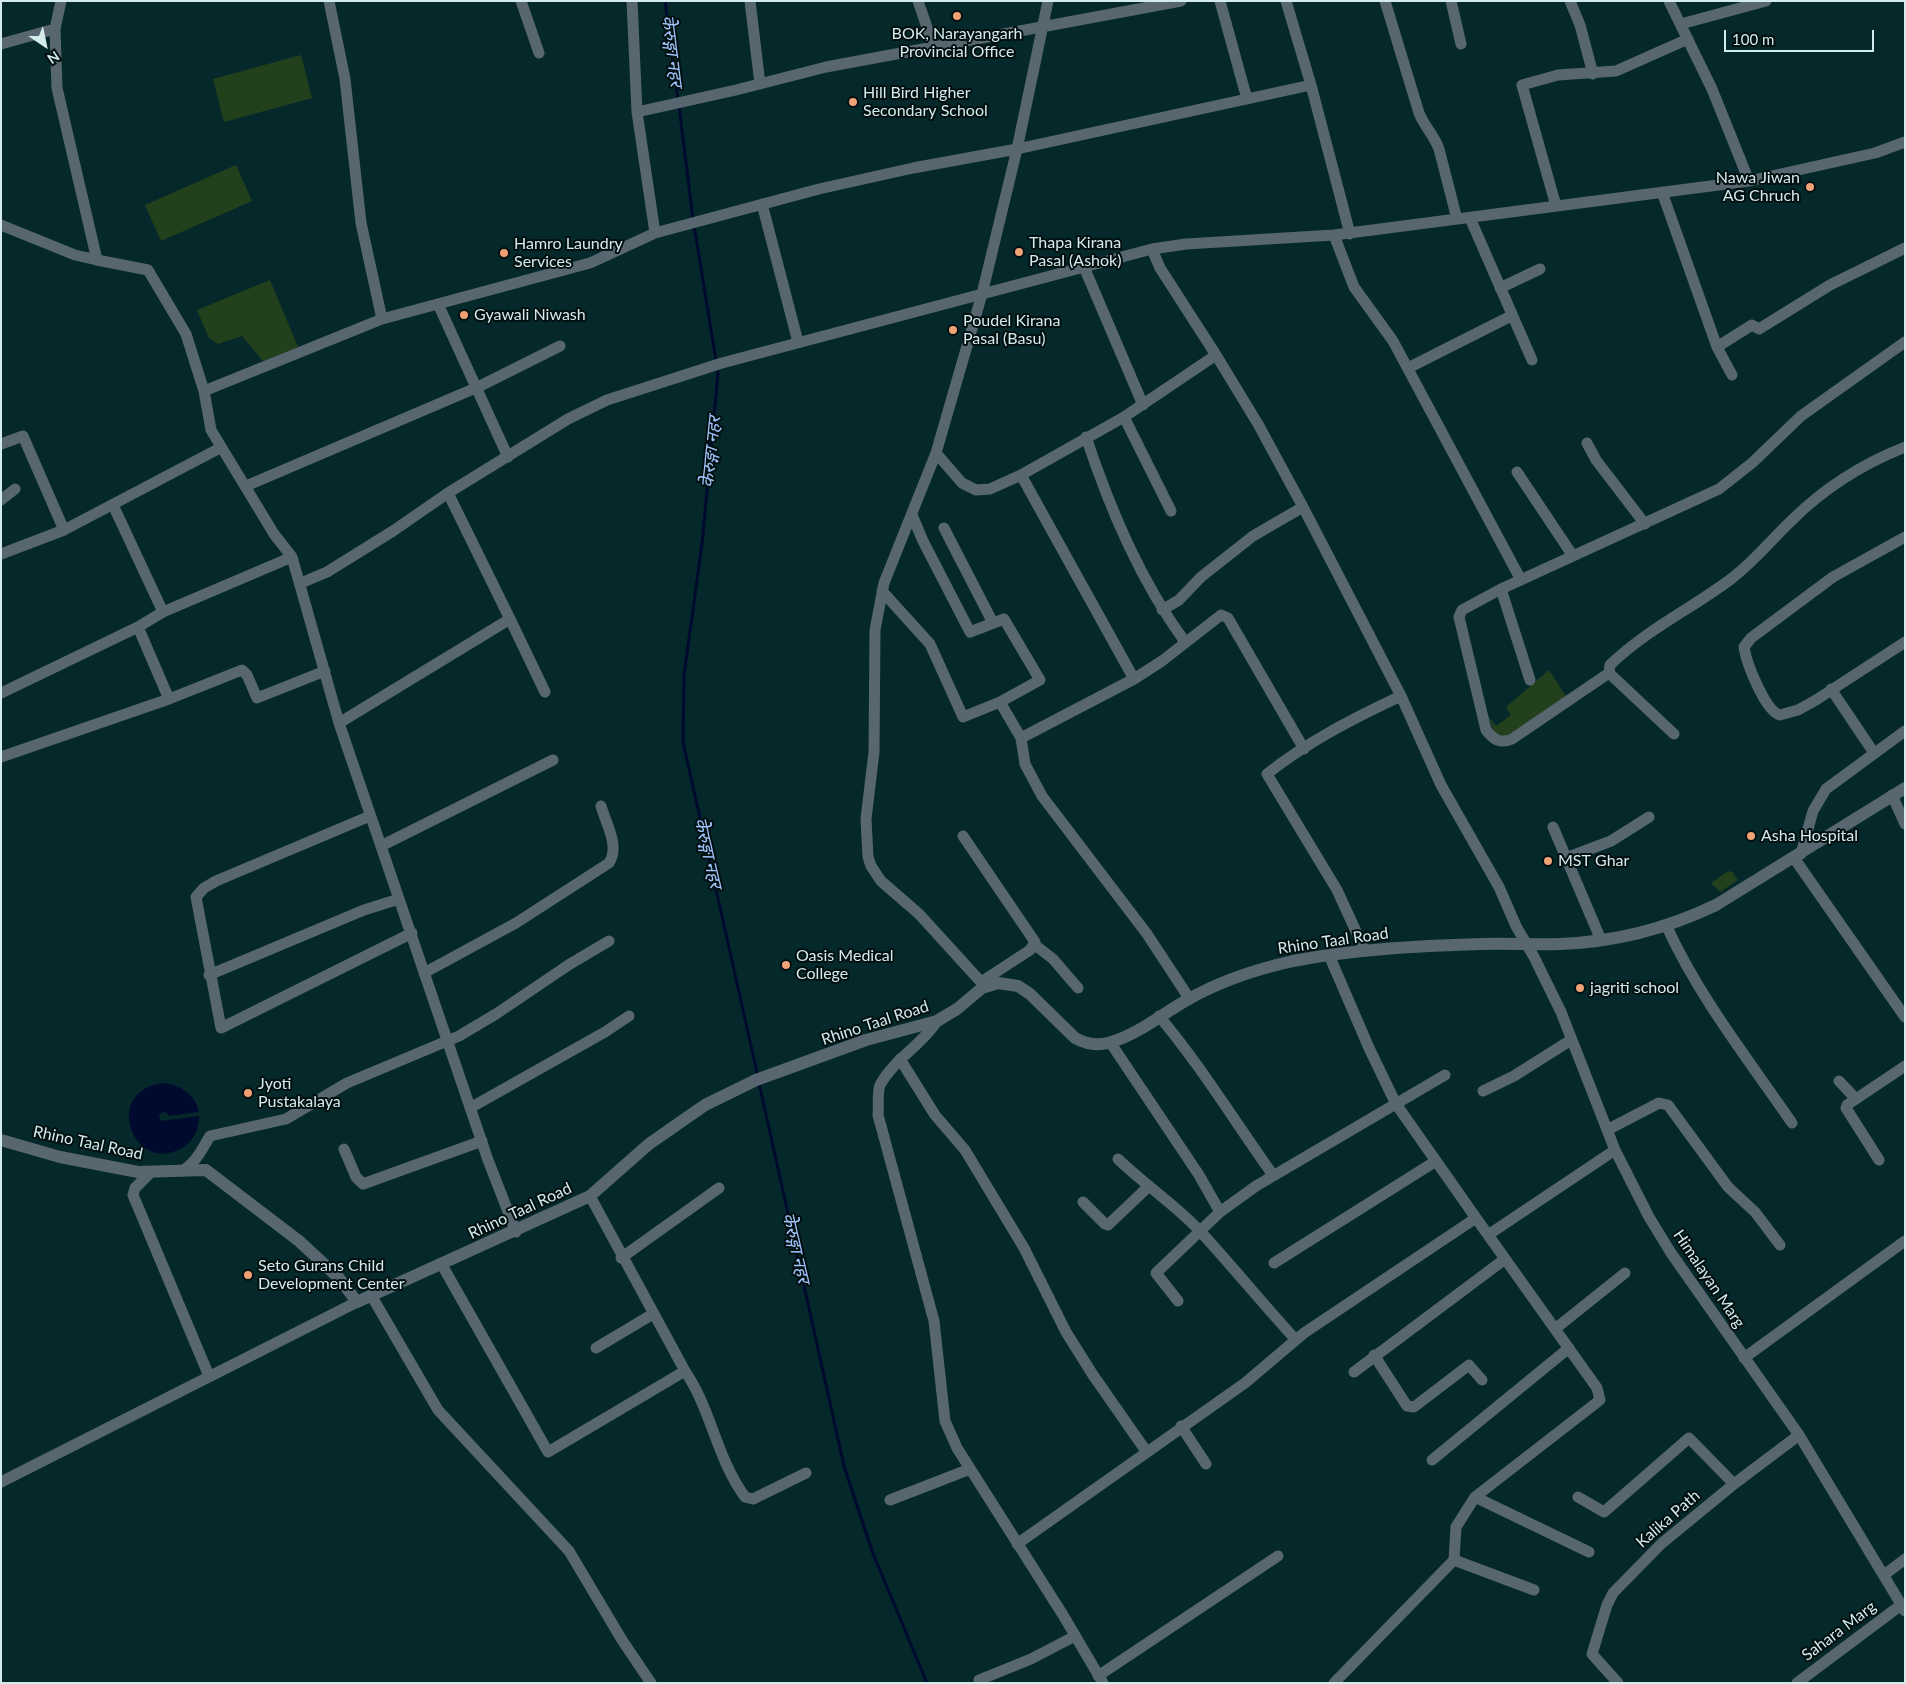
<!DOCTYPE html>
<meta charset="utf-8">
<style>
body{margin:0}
#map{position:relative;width:1906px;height:1684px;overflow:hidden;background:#05292a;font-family:Lato,sans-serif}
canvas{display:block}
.frame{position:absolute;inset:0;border:2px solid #d4ebec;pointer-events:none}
.north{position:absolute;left:20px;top:20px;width:50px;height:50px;-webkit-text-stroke:4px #010f10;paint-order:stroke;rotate:146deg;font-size:14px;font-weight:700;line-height:20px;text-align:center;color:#d4ebec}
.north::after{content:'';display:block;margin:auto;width:18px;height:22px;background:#d4ebec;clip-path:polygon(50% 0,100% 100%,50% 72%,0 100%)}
.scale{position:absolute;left:1724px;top:30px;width:150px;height:22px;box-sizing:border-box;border:2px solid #d4ebec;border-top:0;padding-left:6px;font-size:15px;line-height:18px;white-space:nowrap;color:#d4ebec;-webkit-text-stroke:4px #010f10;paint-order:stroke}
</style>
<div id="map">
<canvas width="1906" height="1684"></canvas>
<div class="frame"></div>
<div class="north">N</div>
<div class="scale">100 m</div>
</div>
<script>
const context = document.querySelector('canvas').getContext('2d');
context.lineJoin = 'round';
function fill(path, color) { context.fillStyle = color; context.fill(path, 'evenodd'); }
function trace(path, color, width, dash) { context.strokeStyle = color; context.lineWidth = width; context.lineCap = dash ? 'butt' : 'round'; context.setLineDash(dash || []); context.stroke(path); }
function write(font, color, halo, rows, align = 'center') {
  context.font = font + ' Lato,"Noto Sans Devanagari",sans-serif'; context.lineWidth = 4; context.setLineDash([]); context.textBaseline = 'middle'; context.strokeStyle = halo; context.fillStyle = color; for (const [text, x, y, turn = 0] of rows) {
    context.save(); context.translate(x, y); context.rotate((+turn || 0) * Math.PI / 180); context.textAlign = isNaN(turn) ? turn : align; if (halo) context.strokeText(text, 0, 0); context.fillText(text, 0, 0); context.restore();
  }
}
fill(new Path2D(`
 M301,55L312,98L224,122L213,79Z
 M236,165L252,201L161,241L145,205Z
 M270,280L298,347L263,361L242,336L218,344L209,338L197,310Z
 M1549,670L1567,698L1504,737L1494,732L1488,716L1496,726L1511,715L1506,707Z
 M1728,871L1732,872L1738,880L1720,892L1711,883Z`), '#23401d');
fill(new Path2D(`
 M163,1083C181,1085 195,1094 199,1112L169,1116L167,1113L162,1112L159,1116L161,1121L199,1116C199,1129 194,1141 182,1148C134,1176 101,1091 163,1083Z`), '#000a2f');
trace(new Path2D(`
 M665,1L678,100
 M679,106L693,219
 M694,225L718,373L702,544L684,675L683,742L758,1077
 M759,1083L844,1466L872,1551L927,1683`), '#000a2f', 3);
trace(new Path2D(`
 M61,1L55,29L57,88L97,260L148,270L186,334L204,391L211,430L274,534L292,557L339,723L488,1160L516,1232
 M329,1L345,79L361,223L382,319
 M521,1L539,53
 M632,1L637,112L655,233
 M750,1L760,84
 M918,1L933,45
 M1220,1L1247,99
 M1286,1L1311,85L1350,234
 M1385,1L1419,113C1424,126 1434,135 1439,149L1457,219
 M1451,1L1461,44
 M1570,1L1580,25L1593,74
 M1669,1L1712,89L1749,181
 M1681,24L1766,1
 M1,44L55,29
 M637,112L736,90L826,67L1181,1
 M1662,192L1717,347L1732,375
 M762,204L798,342
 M1556,206L1522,85L1558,75L1616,71L1688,39
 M1470,218L1532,360
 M1,225L75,255L97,260
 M1334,235L1354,287L1393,341L1521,580
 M1084,267L1143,405
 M1500,288L1540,269
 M438,304L508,457
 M1905,342L1801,416L1752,463L1719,489L1501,589L1462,610L1459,617L1486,730C1494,740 1500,744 1512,739L1609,673L1610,665C1646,630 1691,609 1731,579C1756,560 1769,542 1791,521C1824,488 1862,464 1905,447
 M1717,347L1752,325L1759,329L1830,285L1905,248
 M1216,355L1258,424L1303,507L1401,696L1441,785L1499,887L1516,926L1534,957L1561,1012L1615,1150L1649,1217L1671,1253L1799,1435L1905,1611
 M1408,368L1511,316
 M204,391L382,319L590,263L655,233L819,189L913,168L1017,149L1311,85
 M1124,417L1171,511
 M1086,437C1110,509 1140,580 1185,642
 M1587,443L1596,460L1645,524
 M1,444L23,436L64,530
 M936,453L962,483L976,490L990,489L1021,475L1124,417L1216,355L1160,268L1152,249
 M1517,472L1573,556
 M1021,475L1134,679
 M246,486L478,387L560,346
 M1,500L15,489
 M113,505L163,612
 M912,515L923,541L970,632L1004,619L1040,680L1000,702
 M944,528L993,623
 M1905,537L1833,577L1751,638L1744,647C1746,662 1765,711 1780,715L1798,710L1816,700L1905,642
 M1,554L64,530L220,448
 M301,583L327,572L393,531L448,493L568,419L607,400L722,363L1152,249L1186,244L1334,235L1749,181L1875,153L1905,142
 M1501,589L1530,680
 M882,591L930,644L963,717L1000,702L1021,738
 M1162,610L1179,600L1201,577L1253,536L1303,507
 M510,619L545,692
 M1609,673L1674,734
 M1831,689L1874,753
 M1,693L138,627
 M169,699L138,627L163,612L292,557
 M339,723L510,619L448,493
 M1,757L169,699L242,670L247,675L257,698L325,671
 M1892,795L1905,824
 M370,816L216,881L204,888L196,897L221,1028L412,933
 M1553,827L1601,940
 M963,836L1035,942L1030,950L981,982
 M381,846L553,760
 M1801,854L1813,811L1826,789L1905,731
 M1566,858L1611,841L1649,817
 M1794,858L1905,1017
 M1667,927C1699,997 1748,1059 1792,1123
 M1035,945L1053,959L1078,988
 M1365,951L1337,890L1267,774C1307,742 1354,718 1401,696
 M424,973L516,923L609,863C620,846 606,824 601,806
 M209,975L364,910L399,899
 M982,988L981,982L919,914L881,881L871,866L868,857L866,819L874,752L875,630L884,583L936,453L982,294L1017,149L1048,1
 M1189,998L1147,934L1042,796L1025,764L1021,738L1134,679L1162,661L1221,615L1228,618L1304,749
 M1159,1016C1201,1066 1235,1122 1273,1175
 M937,1021C922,1045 894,1059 880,1085C877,1092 879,1107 878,1115L934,1321L945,1421L957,1448L1063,1615L1103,1683
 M1110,1042L1199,1175L1220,1212
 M900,1059L935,1115L965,1150L1024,1248L1066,1332L1093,1375L1146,1451
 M1839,1081L1856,1099
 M1483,1091L1514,1076L1571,1040
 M470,1108L605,1032L629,1016
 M1607,1130L1659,1103L1668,1105L1728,1187L1755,1212L1780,1245
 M344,1149L356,1177L363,1184L482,1141
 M1118,1159C1144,1184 1174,1204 1199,1230C1232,1266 1263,1304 1296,1340
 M1879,1160L1846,1108L1847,1105L1905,1066
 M182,1171C196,1163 202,1149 210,1136L286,1119L347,1083L459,1036L496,1014L570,964L609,941
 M151,1172L135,1188L133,1195L209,1376
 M1083,1202L1105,1224L1108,1225L1148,1187
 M1488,1235L1615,1150
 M621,1258L719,1188
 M1274,1263L1436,1161
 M442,1265L548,1452L685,1371L590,1196
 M371,1295L438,1410L569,1551L622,1640L651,1683
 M1178,1301L1156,1273L1220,1212L1256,1186L1445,1075
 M1555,1329L1625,1273
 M596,1348L653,1314
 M1374,1355L1407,1406L1414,1407L1469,1365L1482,1380
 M1744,1358L1905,1241
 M685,1371C712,1411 716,1457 745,1497L753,1499L806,1473
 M1354,1372L1505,1259
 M1181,1426L1206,1464
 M1432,1460L1569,1348
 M1,1482L357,1302
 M1475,1497L1589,1552
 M1578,1497L1604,1512L1689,1438L1734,1484
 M890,1500L970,1469
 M1017,1544L1245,1383L1304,1333L1476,1218L1396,1104L1369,1048L1329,955
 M1454,1560L1534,1590
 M1884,1575L1905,1559
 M1098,1676L1278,1556
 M979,1680L1031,1659L1075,1636
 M1334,1683L1454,1560L1456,1527L1475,1497L1600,1400L1597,1388L1476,1218
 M1618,1683L1592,1654L1607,1605L1613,1593L1661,1544L1734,1484L1799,1435
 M1797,1683L1901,1605`), '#58676f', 11);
trace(new Path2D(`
 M1,1140L60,1157L138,1172L206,1170L299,1241L339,1278L357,1302L590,1196L649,1144L705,1105L756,1080L866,1040L937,1021L957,1009L982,988L998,983L1018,986L1030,994L1075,1038C1086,1044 1096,1046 1108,1043C1136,1036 1162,1014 1187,1000C1220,981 1257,969 1293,961C1355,949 1419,946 1481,944C1507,943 1534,945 1560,944C1616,942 1666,929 1716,905L1905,788`), '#58676f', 12);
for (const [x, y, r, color] of [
 [957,16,5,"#efa376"],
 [853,102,5,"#efa376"],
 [1810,187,5,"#efa376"],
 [1019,252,5,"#efa376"],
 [504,253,5,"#efa376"],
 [464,315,5,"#efa376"],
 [953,330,5,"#efa376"],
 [1751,836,5,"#efa376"],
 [1548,861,5,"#efa376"],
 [786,965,5,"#efa376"],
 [1580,988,5,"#efa376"],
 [248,1093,5,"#efa376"],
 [248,1275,5,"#efa376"]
]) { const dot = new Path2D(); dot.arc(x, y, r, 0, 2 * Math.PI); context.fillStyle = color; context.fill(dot); trace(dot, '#010f10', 2); }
write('16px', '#d4ebec', '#010f10', [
 ["BOK, Narayangarh",957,34,"center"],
 ["Provincial Office",957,52,"center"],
 ["Hill Bird Higher",863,93],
 ["Secondary School",863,111],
 ["Nawa Jiwan",1800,178,"right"],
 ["AG Chruch",1800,196,"right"],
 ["Thapa Kirana",1029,243],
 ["Pasal (Ashok)",1029,261],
 ["Hamro Laundry",514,244],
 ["Services",514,262],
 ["Gyawali Niwash",474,315],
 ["Poudel Kirana",963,321],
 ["Pasal (Basu)",963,339],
 ["Asha Hospital",1761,836],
 ["MST Ghar",1558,861],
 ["Oasis Medical",796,956],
 ["College",796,974],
 ["jagriti school",1590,988],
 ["Jyoti",258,1084],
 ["Pustakalaya",258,1102],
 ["Seto Gurans Child",258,1266],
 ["Development Center",258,1284]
], 'left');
write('16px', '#d4ebec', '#010f10', [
 ["Rhino Taal Road",1333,941,-8],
 ["Rhino Taal Road",875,1023,-18],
 ["Rhino Taal Road",88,1143,12],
 ["Rhino Taal Road",520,1211,-25],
 ["Himalayan Marg",1709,1279,56],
 ["Kalika Path",1668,1519,-41],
 ["Sahara Marg",1839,1631,-37]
]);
write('italic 18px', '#9ec1f8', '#010f10', [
 ["केेरुङ्गा नहर",672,51,83],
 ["केेरुङ्गा नहर",711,452,-84],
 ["केेरुङ्गा नहर",708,853,77],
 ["केेरुङ्गा नहर",796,1248,77]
]);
</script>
